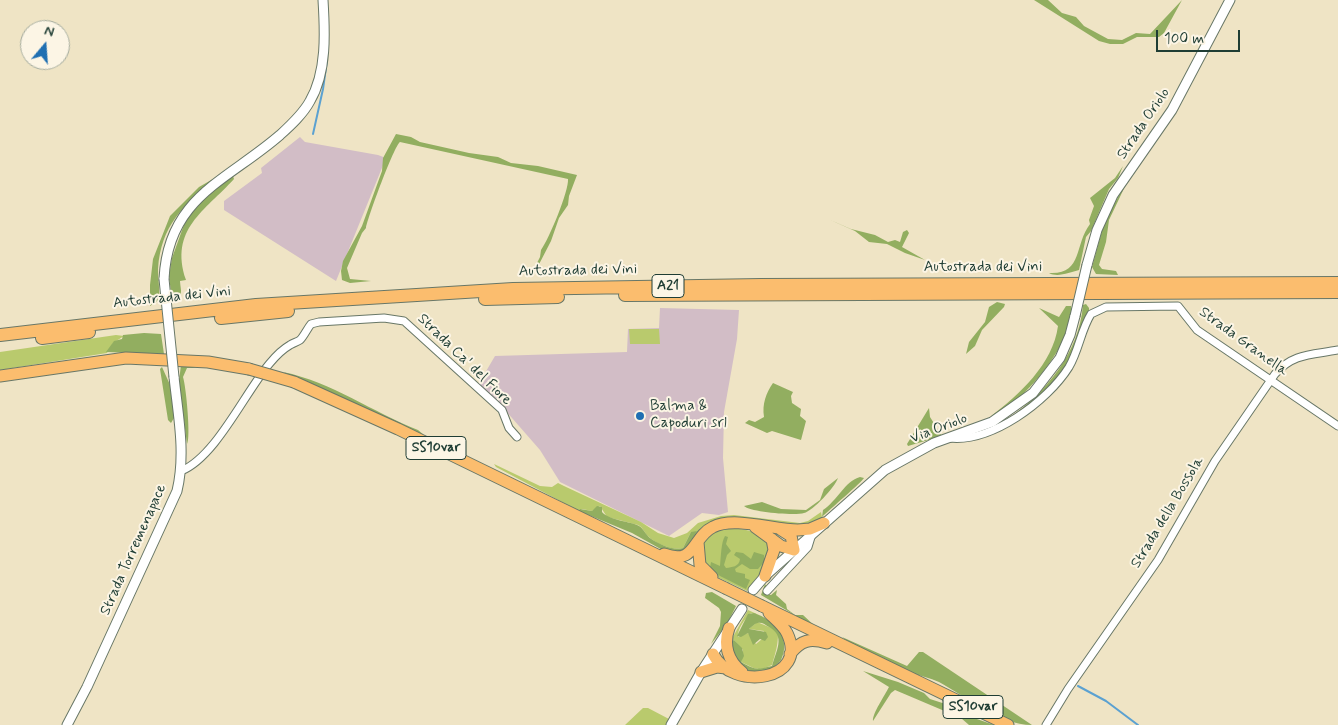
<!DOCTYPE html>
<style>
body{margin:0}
#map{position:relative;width:1338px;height:725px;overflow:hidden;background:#efe4c5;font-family:Mynerve,sans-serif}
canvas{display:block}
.north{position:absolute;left:20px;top:20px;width:50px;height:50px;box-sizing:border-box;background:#fcf5e5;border:1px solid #a4ab9e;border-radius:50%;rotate:18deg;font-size:14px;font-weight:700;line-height:20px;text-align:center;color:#1f3d34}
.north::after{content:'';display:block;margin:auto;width:18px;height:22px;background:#1f6fb2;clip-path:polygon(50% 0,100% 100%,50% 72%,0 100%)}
.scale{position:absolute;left:1156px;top:30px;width:84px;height:22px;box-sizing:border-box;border:2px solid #1f3d34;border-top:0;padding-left:6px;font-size:15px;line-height:18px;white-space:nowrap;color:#1f3d34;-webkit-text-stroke:4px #fcf5e5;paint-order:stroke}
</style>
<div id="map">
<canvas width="1338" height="725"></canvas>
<div class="north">N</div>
<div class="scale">100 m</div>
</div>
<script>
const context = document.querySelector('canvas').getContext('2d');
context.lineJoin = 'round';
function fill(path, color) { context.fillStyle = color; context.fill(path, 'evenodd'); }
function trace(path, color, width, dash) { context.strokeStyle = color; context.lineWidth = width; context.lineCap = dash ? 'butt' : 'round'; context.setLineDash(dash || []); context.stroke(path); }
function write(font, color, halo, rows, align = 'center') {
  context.font = font + ' Mynerve,sans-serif'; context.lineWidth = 4; context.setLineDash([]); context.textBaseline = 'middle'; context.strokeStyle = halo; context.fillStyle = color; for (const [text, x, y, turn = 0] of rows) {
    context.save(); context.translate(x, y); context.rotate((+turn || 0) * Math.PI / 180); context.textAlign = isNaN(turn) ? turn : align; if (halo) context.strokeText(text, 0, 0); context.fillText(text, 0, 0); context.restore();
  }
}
fill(new Path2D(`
 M300,137L305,142L378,155L386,158L336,281L224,210V201L262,173L261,168Z
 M660,308L739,310L737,339L724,412L723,458L728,512L719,515L702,513L669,536L560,482L540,450L505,410L478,385L495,356L627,352L628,329L659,328Z`), '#d2bdc6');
fill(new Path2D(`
 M629,329H659L660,344H630Z
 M116,335L124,336L113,343L107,353L0,370V352Z
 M494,464L540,486L552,487L558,483L564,486L641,522L658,533L674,538L687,533L698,523L721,516L734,515L800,523L808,521L821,512L822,517L814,523L801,526L719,519L701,528L688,546L691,532L683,548C674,551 656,544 649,537C645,534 643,527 638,525C628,522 618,520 607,517L600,506L592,511L582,509L579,511L496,467Z
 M731,528C752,530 779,534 767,563C762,573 752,582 747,591L715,576L702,562L703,543L714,531Z
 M748,610L759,615L751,613C745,619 737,629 738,637L748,633L756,644L762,639L764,631L749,629L757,622L774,629L778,634C778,646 775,654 772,665C757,672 756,669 741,662L743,650L734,640L730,642Z
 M643,708H648L669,719L667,725H625Z`), '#b9ca6d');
fill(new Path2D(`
 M1034,0H1048L1062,13L1076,17L1084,26L1108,39L1122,40L1136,33L1150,34L1182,0L1164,33L1159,37H1137L1123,44H1110L1099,41Z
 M396,134L411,137L420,142L469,153L498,157L511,163L538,166L577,175L569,196L568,205L559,218L551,241L534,274L532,273L540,257L541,250C549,239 569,191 568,179L400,142C394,146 368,217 366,228L362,233L347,268L350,279L371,281L350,283L342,280L341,271L343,261L362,226L382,171L383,158Z
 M1123,166L1118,178L1109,189L1091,231L1086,237L1079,270C1070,272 1058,278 1049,273C1083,275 1074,245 1090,224L1089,220L1094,206L1090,198L1115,178Z
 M230,176H233L234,179C205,211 169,229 186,280L180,281C181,294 183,291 176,302L172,301L169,276L172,258L185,222L202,200Z
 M213,179C183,207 161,225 158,269C158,279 160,290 159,300L150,306V285L153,259L170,216L199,187Z
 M1128,180L1109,220L1106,242L1099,265L1102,269L1116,271L1118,275L1096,274L1092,267L1105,220Z
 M828,219L851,229L875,235L888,242L895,240L900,242L903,232L907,230L909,233L902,247L925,260L905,253L887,244L869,242L855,231Z
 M997,302L1005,304L1004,307L982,330L975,346L966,354L969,342L985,322L989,307Z
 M1086,304L1089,308V312C1084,321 1082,331 1078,341C1066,373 1041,404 1009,418C1046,392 1079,353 1083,305Z
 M1066,306H1071C1078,338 1020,408 991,416C1019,395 1053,364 1058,326L1039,308L1059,317Z
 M144,333L161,334L164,354L106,352L114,341L122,339L123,335Z
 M181,365L198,368H187L183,377C186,386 191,438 187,444L179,381Z
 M162,367L171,387L174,418L171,423L168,420L160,369Z
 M283,372C332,382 372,412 418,430L424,435Z
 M773,383L793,392L791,396L792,403L801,409L800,416L806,421L801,440L772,431L767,433L745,423L749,420L755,422L764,417C762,404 766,393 773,383Z
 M929,408L930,417L942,436L908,446L907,444Z
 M860,477L864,478C863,481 828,511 822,517L823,510C837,501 845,481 860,477Z
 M838,478C835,487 813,511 804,513C795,516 750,512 744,506L762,502L781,509L806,510L820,500L824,489Z
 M597,506L602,507V512C609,520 627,521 637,525C643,527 645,534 650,538C658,544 674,551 683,548L691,532L697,531L685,550L678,553L666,552L632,533L579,511L580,509L592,511Z
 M725,536L728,537L726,544L731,551L727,555L724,565L726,568C732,567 739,567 740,559L734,555L736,552L743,553L751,559L754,552L764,555V562L758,569H750L742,564L735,569L736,572L745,574V578L750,580L746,589L720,576L710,568L711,562L720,566C721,557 721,542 725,536Z
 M765,584L767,587L765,593L771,595L777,590L776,595L786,604L787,609L795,615H803L818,629L761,595Z
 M712,592L736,606L727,624L711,644L720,626L721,612L719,608L705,598L706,593Z
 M754,613C774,620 792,637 781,660C771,673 746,681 737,662C734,656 732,649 730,642L734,640L742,648L744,656L741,662C756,670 755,670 772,666C776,651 786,636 769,627C764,624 761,621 755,624L749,629L766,632L768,637L765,641L760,639L753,645L748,633L741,637L737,636L748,614Z
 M842,637L907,666L919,652H923L1032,725C999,725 967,697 939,682C930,678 920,676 910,672C889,664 860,653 842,637Z
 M863,671L898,682L924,693L930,699L964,710L974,718L994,725H969L961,718L895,690L891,693L873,721C872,714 885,695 889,687Z`), '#92ae60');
trace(new Path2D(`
 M313,134L323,89L327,60
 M1078,686L1106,701L1138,725`), '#5ba1d1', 2);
const minor = new Path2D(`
 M949,438C991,443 1047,402 1069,367C1079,350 1081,330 1091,314L1106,307L1178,306L1197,330L1338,426
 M181,471C216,457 245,392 270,363C275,357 283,349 290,345C293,343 297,342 300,340C304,336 307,329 311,324L319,322L384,318L404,321L502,410L509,428L517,437
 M767,591L808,547L812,534
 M1046,725L1068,689L1158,560L1215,461L1275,374C1293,353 1312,355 1338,350`);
const tertiary = new Path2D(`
 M1087,265L1097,230L1113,195L1172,110L1230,0
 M164,279C168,197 227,181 280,135C291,125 303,114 310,101C327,72 325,32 323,0
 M753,590L765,576L885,470L934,443L992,422L1033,393L1060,358L1070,335L1075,316
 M67,725L87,687L177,491C186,453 178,415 174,377
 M671,725L701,672L742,609`);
const trunk = new Path2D(`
 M0,376L126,358L208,362L249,369
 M294,382L398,429L725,588
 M755,527L781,546L794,550L791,536L780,529
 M698,542L700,565L712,577
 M664,554C696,566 692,537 713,527C734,516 774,530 798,530L810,529L824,523
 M765,576L774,550L772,539
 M762,606L1008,725
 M729,628C723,645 728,661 742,672
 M713,654C732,692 810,681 787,633C783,625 775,619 769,613
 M790,654C801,640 810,638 827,643
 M701,672L717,667L726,668`);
const motorway = new Path2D(`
 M625,295L1338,292
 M485,299L558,297
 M221,318L288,311
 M0,335L256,305L513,289L761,285L1338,283
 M42,338L89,332`);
trace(minor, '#687767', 9);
trace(tertiary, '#687767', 11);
trace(trunk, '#687767', 13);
trace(motorway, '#687767', 14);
trace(minor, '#fff', 7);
trace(tertiary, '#fff', 9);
trace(trunk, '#fbbd6e', 11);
trace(motorway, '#fbbd6e', 12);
const tertiaryBridge = new Path2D(`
 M164,279L174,377
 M1075,316L1087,265`);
const trunkBridge = new Path2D(`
 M249,369L294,382
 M725,588L762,606`);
trace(tertiaryBridge, '#687767', 11, []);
trace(trunkBridge, '#687767', 13, []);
trace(tertiaryBridge, '#fff', 9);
trace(trunkBridge, '#fbbd6e', 11);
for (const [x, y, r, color] of [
 [640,416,5,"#1f6fb2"]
]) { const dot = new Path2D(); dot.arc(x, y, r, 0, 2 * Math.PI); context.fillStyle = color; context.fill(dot); trace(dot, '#fcf5e5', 2); }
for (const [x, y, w] of [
 [668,286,32],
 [436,448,60],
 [973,707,60]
]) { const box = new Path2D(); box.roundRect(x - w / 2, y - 11.5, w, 23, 4); context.fillStyle = '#fcf5e5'; context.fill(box); trace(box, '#1f3d34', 1); }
write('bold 14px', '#1f3d34', null, [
 ["A21",668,286],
 ["SS10var",436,448],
 ["SS10var",973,707]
]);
write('15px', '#1f3d34', '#fcf5e5', [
 ["Strada Oriolo",1144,124,-56],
 ["Autostrada dei Vini",983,268],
 ["Autostrada dei Vini",578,271,-1],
 ["Autostrada dei Vini",172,298,-6],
 ["Strada Granella",1243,342,36],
 ["Strada Ca' del Fiore",464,360,44],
 ["Via Oriolo",939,429,-21],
 ["Strada della Bossola",1168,513,-59],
 ["Strada Torremenapace",134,550,-66]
]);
write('15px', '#1f3d34', '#fcf5e5', [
 ["Balma &",650,407],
 ["Capoduri srl",650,424]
], 'left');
</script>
